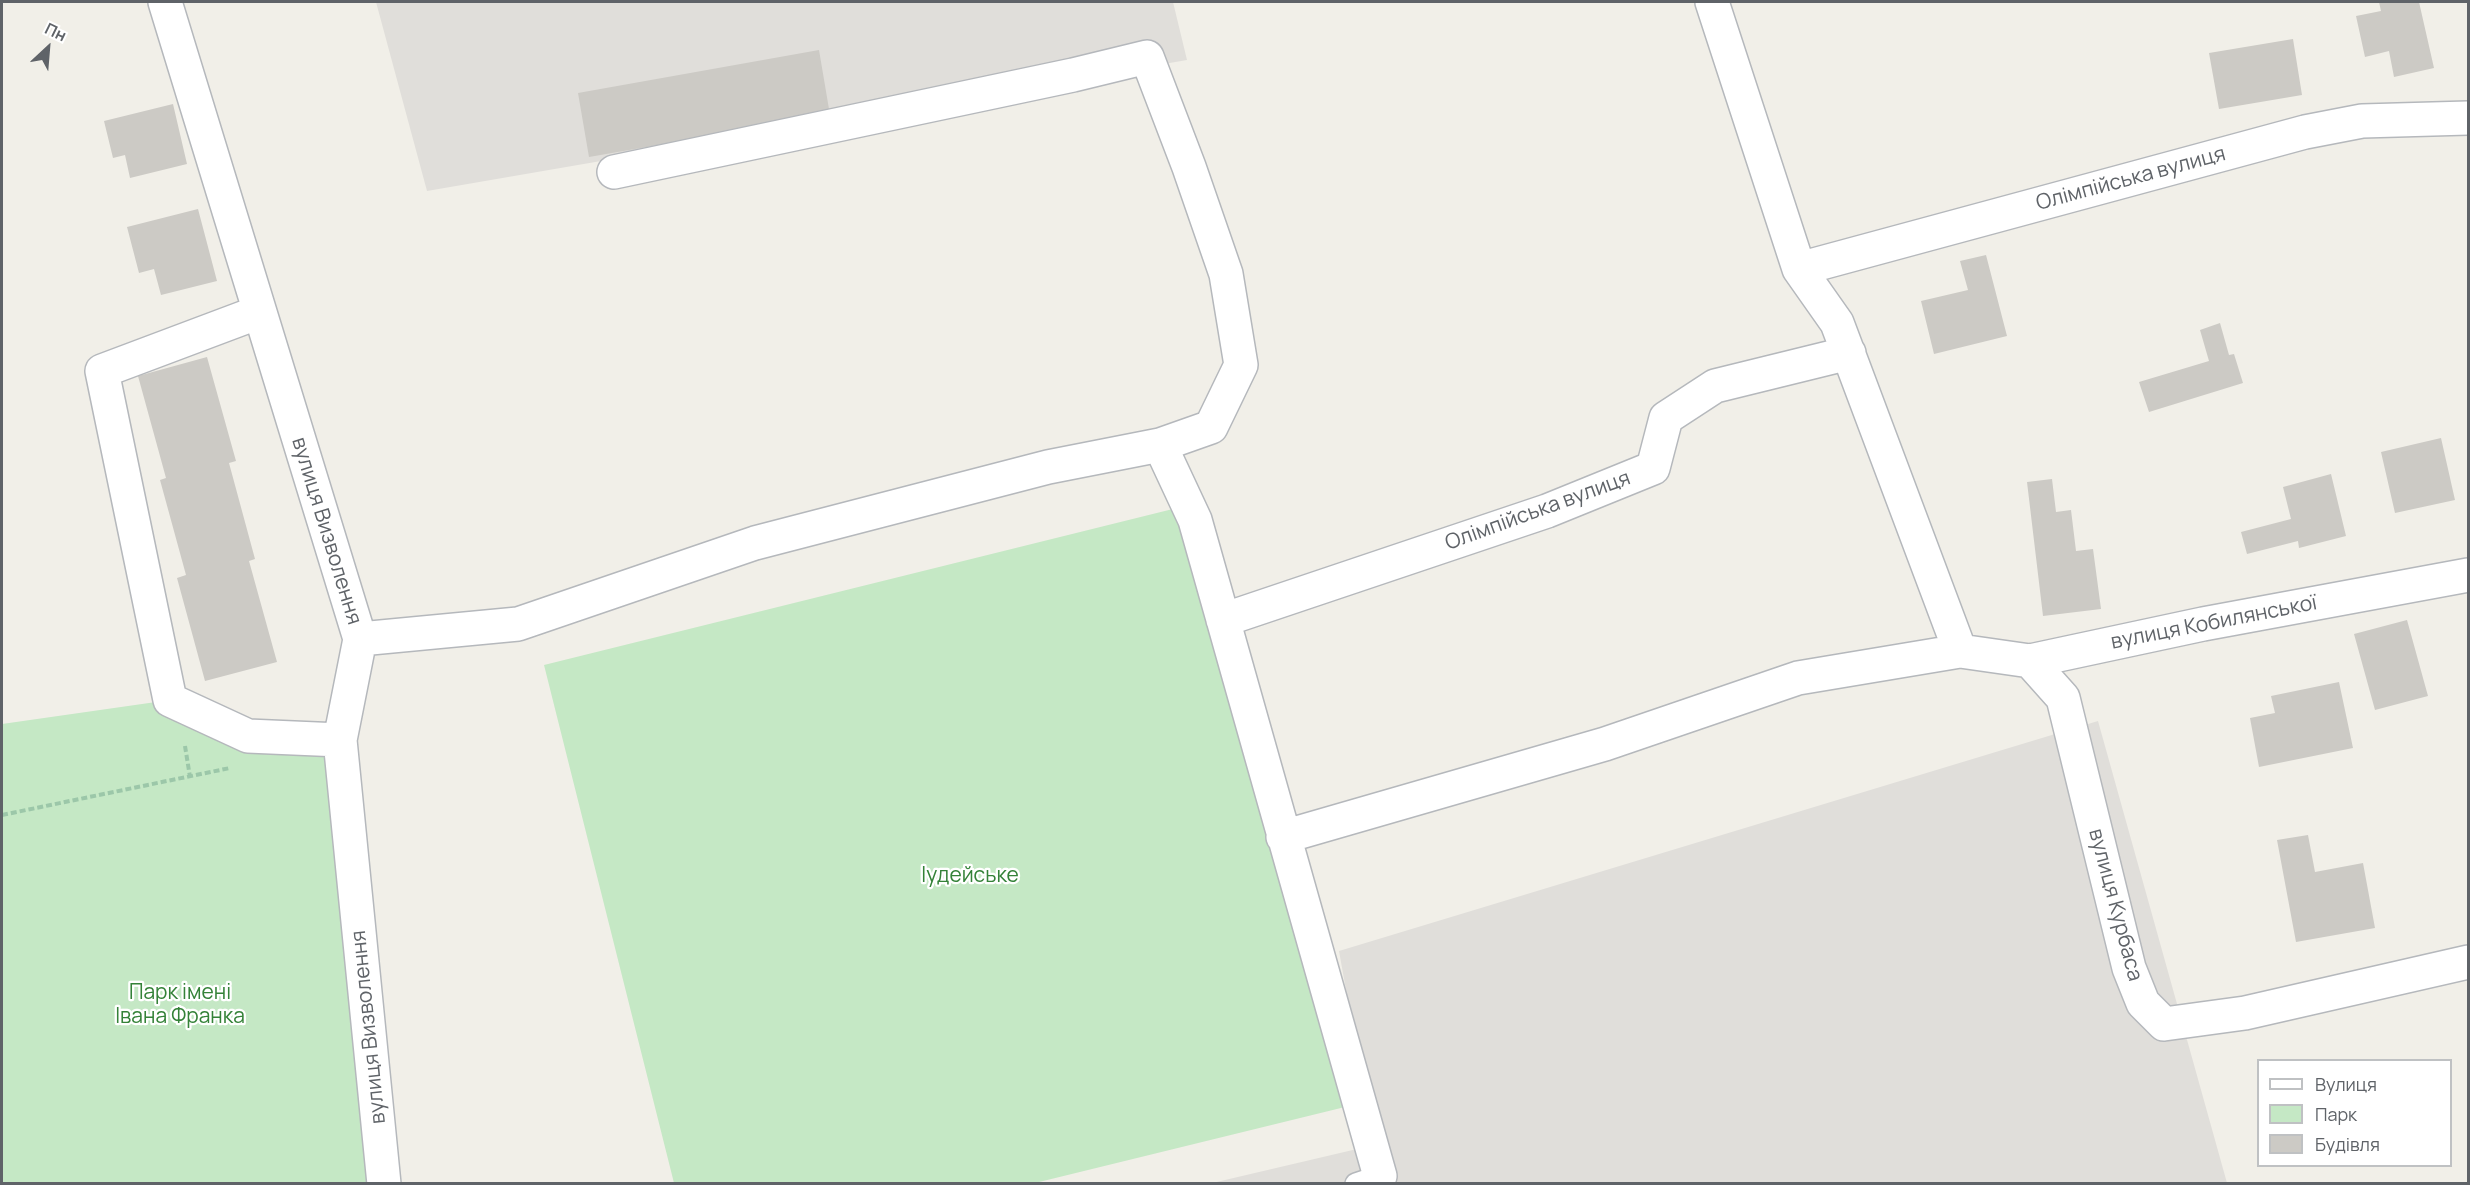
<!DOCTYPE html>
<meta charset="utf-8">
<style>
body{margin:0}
#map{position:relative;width:2470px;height:1185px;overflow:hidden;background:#f1efe8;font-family:Manrope,sans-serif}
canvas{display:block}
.frame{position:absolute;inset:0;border:3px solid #5f6368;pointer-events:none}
.legend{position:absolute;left:2257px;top:1059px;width:195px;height:108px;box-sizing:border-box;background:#fff;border:2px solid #bfc1c3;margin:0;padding:8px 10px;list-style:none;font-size:18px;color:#5f6368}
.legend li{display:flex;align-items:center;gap:12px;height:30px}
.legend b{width:30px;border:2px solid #bfc1c3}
.north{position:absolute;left:18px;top:18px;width:60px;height:60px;-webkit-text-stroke:4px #fff;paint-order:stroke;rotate:26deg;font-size:16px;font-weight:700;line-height:24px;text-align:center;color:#5f6368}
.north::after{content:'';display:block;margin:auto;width:21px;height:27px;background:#5f6368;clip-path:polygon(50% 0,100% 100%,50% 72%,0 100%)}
</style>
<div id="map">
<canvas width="2470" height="1185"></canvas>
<div class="frame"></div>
<ul class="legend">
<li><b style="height:8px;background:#fff"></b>Вулиця</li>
<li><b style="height:16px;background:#c5e8c5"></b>Парк</li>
<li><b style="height:16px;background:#cccac5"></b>Будівля</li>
</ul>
<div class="north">Пн</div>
</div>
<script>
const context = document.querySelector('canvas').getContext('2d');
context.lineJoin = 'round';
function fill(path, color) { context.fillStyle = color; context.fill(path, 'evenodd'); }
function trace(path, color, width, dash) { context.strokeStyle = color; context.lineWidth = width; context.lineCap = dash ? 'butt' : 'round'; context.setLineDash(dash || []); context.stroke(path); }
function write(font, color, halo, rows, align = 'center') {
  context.font = font + ' Manrope,sans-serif'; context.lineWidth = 4.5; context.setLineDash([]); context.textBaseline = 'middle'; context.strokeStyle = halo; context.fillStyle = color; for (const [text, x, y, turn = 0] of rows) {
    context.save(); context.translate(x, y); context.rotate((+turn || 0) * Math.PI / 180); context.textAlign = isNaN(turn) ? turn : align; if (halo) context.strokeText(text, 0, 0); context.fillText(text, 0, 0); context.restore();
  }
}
fill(new Path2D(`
 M376,2H1173L1187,60L427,191Z
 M2098,721L2227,1183L1208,1184L1374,1145L1339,951Z`), '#e0deda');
fill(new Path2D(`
 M1193,504L1345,1107L1035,1183H674L544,665Z
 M170,700L340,740L372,1183H2V724Z`), '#c5e8c5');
fill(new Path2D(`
 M2379,2H2419L2434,68L2394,77L2389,51L2365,57L2356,16L2381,11Z
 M2293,39L2302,95L2219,109L2209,53Z
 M819,50L830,115L589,157L578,93Z
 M173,104L187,164L130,178L125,155L113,158L104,121Z
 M198,209L217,281L161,295L154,269L139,273L127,227Z
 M1986,255L2007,336L1934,354L1921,301L1968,290L1960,261Z
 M2220,323L2229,355L2234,354L2243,383L2149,412L2139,382L2209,361L2200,330Z
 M207,357L236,461L229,463L255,559L249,561L277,662L205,681L177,578L186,575L160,480L166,478L138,376Z
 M2441,438L2455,500L2395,513L2381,452Z
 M2331,474L2346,536L2299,548L2298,541L2247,554L2241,532L2291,519L2283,487Z
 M2052,479L2056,512L2071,510L2076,551L2093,549L2101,609L2043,616L2027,482Z
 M2407,620L2428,696L2375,710L2354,634Z
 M2339,682L2353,748L2259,767L2250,718L2275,713L2271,696Z
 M2308,835L2315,872L2363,863L2375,928L2296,942L2277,840Z`), '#cccac5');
const lane = new Path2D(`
 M1356,1184L1380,1176L1383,1184`);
const street = new Path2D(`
 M165,2L360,639L340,740L384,1184
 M1712,2L1799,269L1837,323L1960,651
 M1799,269L2305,132L2362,121L2468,118
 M259,312L102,371L170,700L248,736L340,740
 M1160,445L1195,520L1380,1176
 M1223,620L1547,511L1653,468L1666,418L1715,386L1849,353
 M360,639L518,624L755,543L1048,467L1160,445L1211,427L1241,365L1226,274L1189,167L1147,57L1073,75L614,172
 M2030,661L2063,698L2129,968L2143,1003L2164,1024L2245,1013L2468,962
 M1283,837L1605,744L1798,678L1960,651L2030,661L2203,624L2468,575`);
trace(lane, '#b5b8bc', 24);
trace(street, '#b5b8bc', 36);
trace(new Path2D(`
 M185,746L190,777
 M2,815L230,768`), '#9cc7a9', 4, [6, 3]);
trace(lane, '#fff', 21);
trace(street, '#fff', 33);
write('21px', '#5f6368', '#fff', [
 ["Олімпійська вулиця",2131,179,-15],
 ["Олімпійська вулиця",1538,511,-20],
 ["вулиця Визволення",326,531,73],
 ["вулиця Кобилянської",2214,623,-11],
 ["вулиця Курбаса",2115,905,75],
 ["вулиця Визволення",369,1027,-96]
]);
write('21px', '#348238', '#fff', [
 ["Іудейське",970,876],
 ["Парк імені",180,993],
 ["Івана Франка",180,1017]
]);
</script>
